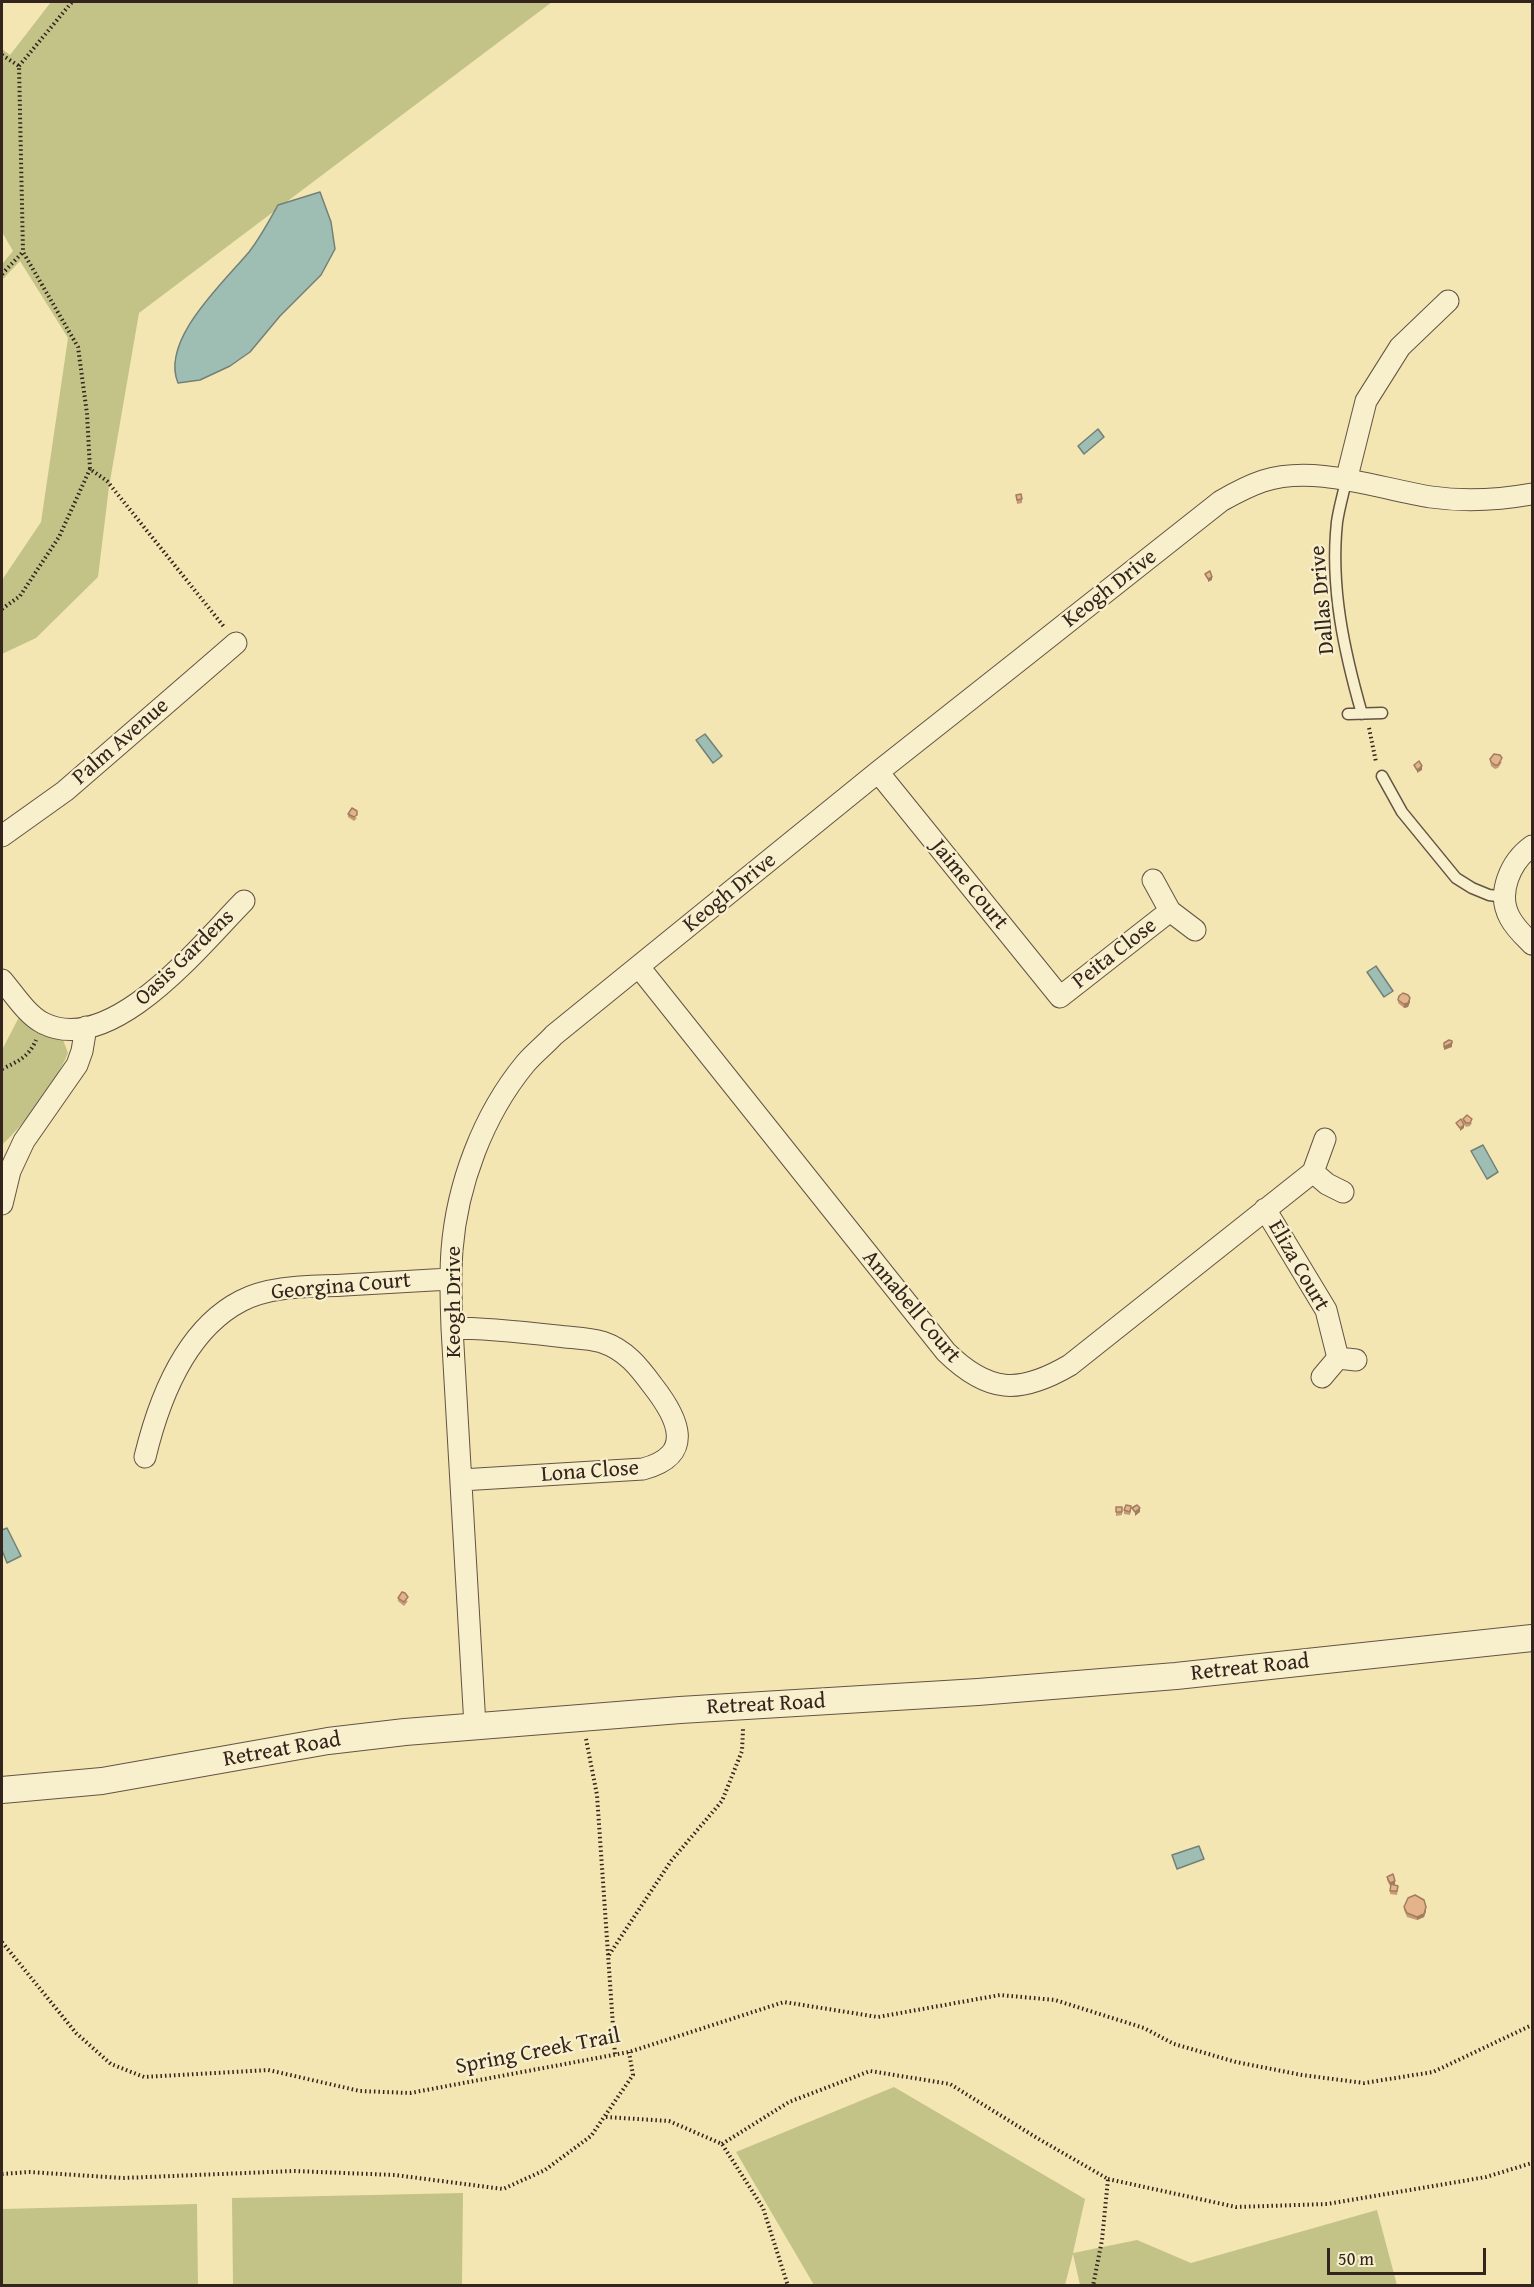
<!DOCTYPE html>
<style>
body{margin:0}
#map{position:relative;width:1534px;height:2287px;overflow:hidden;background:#f4e6b2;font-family:"Gentium Book Plus",serif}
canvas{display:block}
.frame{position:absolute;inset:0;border:3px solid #33241e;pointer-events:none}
.scale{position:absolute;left:1327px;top:2248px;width:159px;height:27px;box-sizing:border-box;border:3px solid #33241e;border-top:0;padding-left:8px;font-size:18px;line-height:21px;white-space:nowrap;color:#33241e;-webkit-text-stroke:4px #f8efcd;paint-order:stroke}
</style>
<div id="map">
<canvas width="1534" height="2287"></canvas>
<div class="frame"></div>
<div class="scale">50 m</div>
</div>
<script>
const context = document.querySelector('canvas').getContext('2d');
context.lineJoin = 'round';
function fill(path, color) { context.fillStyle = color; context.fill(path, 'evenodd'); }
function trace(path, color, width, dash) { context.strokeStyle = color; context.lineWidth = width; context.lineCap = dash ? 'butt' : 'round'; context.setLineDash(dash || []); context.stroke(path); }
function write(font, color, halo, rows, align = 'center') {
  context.font = font + ' "Gentium Book Plus",serif'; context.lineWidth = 4.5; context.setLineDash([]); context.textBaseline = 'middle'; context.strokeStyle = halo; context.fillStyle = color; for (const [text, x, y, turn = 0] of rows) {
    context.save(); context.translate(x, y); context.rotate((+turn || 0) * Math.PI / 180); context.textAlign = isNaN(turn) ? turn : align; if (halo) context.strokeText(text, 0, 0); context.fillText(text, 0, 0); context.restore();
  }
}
fill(new Path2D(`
 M51,2H552L139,313L109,487L98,577L36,638L2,654V580L41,522L68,338L20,261L2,280V264L13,251L2,232V49L10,55Z
 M19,1017L62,1037L68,1053C54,1086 28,1120 2,1145V1050Z
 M894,2087L1085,2199L1073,2253L1137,2240L1191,2263L1377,2210L1397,2285H1080L1073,2254L1065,2285H814L736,2152Z
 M463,2193L462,2285H233L232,2198Z
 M197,2204L198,2285H2V2209Z`), '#c3c387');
const water = new Path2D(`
 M320,192L331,222L335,249L321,275L280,316L250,352L230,366L200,380L178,383C160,340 224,282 249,252C260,238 269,221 278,205Z
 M1098,429L1104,437L1084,454L1078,446Z
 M705,734L722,756L713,763L696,740Z
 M1376,966L1393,991L1384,997L1367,972Z
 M1483,1145L1498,1172L1487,1179L1471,1151Z
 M7,1528L21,1556L7,1563L2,1550V1530Z
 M1199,1846L1204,1859L1177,1869L1172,1855Z`);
fill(water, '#9ebeb4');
trace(water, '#738078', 1.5);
const service = new Path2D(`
 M1346,481C1343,495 1339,508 1337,522C1330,587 1344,651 1362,714
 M1348,714L1382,713
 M1382,776L1402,812L1456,878L1472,888L1489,895L1505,897`);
const minor = new Path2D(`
 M1346,481L1366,401L1400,347L1448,301
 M878,772L1060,997L1170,911
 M2,836L65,791L236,643
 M1532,846C1511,861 1496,893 1510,918C1516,929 1524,936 1532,944
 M1153,880L1170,911L1195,930
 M639,967L946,1352C988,1393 1019,1395 1070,1365L1313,1172L1325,1139
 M2,980C14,994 27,1015 43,1023C112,1058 202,943 244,901
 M1313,1172L1327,1184L1343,1192
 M2,1204L10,1171L24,1141L77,1065L82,1051L86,1027
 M1265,1209L1326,1310L1338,1358
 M452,1328C487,1328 522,1332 557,1336C572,1338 588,1338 602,1342C626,1350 639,1367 653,1386C678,1418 696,1455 643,1469L461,1480
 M1322,1377L1338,1358L1356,1360
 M145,1457C159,1399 185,1330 241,1301C272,1285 311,1287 345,1285C380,1283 415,1281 450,1279
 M475,1726L452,1328C451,1302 450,1276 452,1250C457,1185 483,1115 525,1064C533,1054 545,1045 554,1035L878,772L1221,501C1235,493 1248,486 1263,481C1315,464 1379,489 1431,497C1466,502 1498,500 1532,494`);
const tertiary = new Path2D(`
 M2,1790L102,1781L328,1741L405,1732L680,1710L978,1692L1176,1676L1532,1638`);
trace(service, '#635443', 13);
trace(minor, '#635443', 23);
trace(tertiary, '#635443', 28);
trace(new Path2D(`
 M2,55L19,66L23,252
 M19,66L72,2
 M2,274L23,252L78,347L87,414L90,469L107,481L225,628
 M2,609L20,596L59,537L90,469
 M1369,728L1376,762
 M2,1069C17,1062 29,1057 36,1040
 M586,1739L597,1795L615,2055
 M2,1942L76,2033L111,2064L144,2077L268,2070L360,2091L410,2093L629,2052L784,2002L878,2017L1000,1995L1055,2000L1144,2028L1174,2044L1236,2062L1302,2075L1364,2083L1433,2072L1532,2025
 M609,1955L671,1861L722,1801L742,1751L743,1729
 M606,2117L669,2121L722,2144L763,2208L788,2286
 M722,2144L789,2102L870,2071L950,2084L1037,2138L1108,2179L1102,2240L1093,2286
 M2,2174L29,2172L123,2178L294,2171L395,2175L503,2189L545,2170L591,2136L633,2075L629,2052
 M1108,2179L1236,2207L1327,2204L1486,2177L1532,2163`), '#33241e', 4, [1.5, 3]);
trace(service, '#f8efcd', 10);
trace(minor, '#f8efcd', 21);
trace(tertiary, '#f8efcd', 26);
fill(new Path2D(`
 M1016,495L1022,499V503L1017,504Z
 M1490,759L1502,762L1498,768L1495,769L1491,766Z
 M348,814L357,818L354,821L348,817Z
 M1399,996L1410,1002L1408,1007L1404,1008L1398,1003Z
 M1463,1119L1472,1123L1470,1126L1466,1127L1463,1122Z
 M1116,1507H1122V1515L1116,1516Z
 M1131,1509L1130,1515L1124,1514V1510Z
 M398,1598L408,1601L404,1606L398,1601Z
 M1387,1877L1395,1884L1394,1885L1398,1889L1397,1895L1390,1894L1391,1886H1390L1387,1880Z
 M1404,1907L1426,1911L1424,1917L1417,1920L1407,1917L1404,1910Z`), '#c59a77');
fill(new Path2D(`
 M1212,577V580L1208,582V579Z
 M1422,766V770L1417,773V770Z
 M1410,998V1002L1408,1007L1404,1008V1004Z
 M1452,1043V1047L1444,1050V1047Z
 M1464,1125V1128L1460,1131V1128Z
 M1140,1508V1512L1135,1516V1512Z
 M1395,1881V1884L1390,1886V1883Z
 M1426,1907V1911L1424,1917L1417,1920V1917Z`), '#a07d61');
const building = new Path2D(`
 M1021,494L1022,499L1017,500L1016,495Z
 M1210,571L1212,577L1208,579L1205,574Z
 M1494,754L1500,755L1502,758L1498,765H1495L1491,762L1490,759Z
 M1419,761L1422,766L1417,770L1414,765Z
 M352,808L357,811V815L354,817L348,814Z
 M1403,993L1408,995L1410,998L1408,1003L1404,1004L1398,1000L1399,996Z
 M1449,1040L1452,1041V1043L1444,1047V1043Z
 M1467,1115L1472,1119L1470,1123H1466L1463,1119Z
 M1461,1119L1464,1125L1460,1128L1456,1123Z
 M1126,1505L1131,1506L1130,1512L1124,1510Z
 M1137,1505L1140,1508L1135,1512L1132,1508Z
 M1116,1507H1122V1512H1116Z
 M402,1592L405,1593L408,1597L404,1602L398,1598Z
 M1393,1874L1395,1881L1390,1883L1387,1877Z
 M1391,1884L1398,1886L1397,1891H1390Z
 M1415,1895L1424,1900L1426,1907L1424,1914L1417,1917L1407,1913L1404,1907L1408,1898Z`);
fill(building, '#e5b38a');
trace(building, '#a07d61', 1.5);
write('22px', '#33241e', '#f8efcd', [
 ["Keogh Drive",1110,589,-38],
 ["Dallas Drive",1323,600,-95],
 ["Palm Avenue",121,742,-41],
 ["Jaime Court",969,885,51],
 ["Keogh Drive",730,893,-39],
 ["Peita Close",1115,954,-38],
 ["Oasis Gardens",185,958,-44],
 ["Eliza Court",1298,1266,60],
 ["Georgina Court",341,1287,-5],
 ["Keogh Drive",454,1302,-90],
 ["Annabell Court",911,1307,50],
 ["Lona Close",590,1472,-4],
 ["Retreat Road",1250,1668,-6],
 ["Retreat Road",766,1705,-3],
 ["Retreat Road",282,1750,-10],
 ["Spring Creek Trail",538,2052,-11]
]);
</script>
